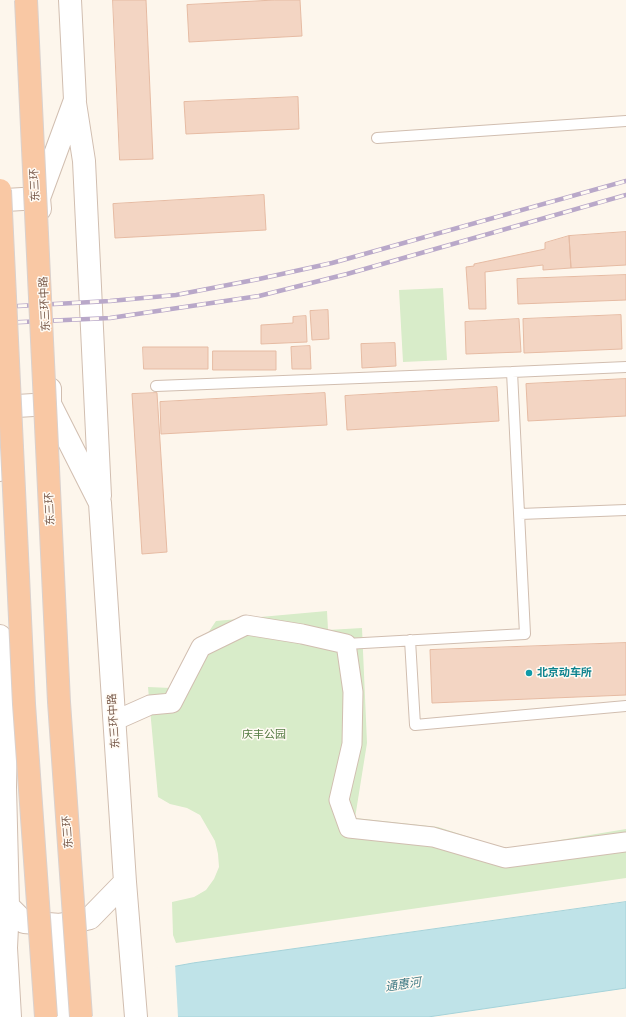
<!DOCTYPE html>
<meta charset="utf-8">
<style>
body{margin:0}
canvas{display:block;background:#fdf6ec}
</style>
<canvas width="626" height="1017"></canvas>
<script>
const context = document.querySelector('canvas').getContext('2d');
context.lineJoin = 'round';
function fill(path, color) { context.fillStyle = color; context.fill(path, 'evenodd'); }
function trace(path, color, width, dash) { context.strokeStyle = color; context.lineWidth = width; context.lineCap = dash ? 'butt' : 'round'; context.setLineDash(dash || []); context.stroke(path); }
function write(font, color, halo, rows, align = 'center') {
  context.font = font + ' Rubik,"Noto Sans SC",sans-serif'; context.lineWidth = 3; context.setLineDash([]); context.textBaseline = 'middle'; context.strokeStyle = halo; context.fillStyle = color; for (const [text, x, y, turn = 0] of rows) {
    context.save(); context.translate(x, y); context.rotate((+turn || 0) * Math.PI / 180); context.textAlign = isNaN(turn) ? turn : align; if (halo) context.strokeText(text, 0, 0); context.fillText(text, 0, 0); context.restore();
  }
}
fill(new Path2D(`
 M443,288L447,360L403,362L399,290Z
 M327,611L328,630L362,628L367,743L355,818L438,827L506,849L626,829V878L176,943L173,935L172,902L194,897L206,890L214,879L219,867L218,854L215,841L200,815L187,808L170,804L158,797L148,687L171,688L216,621Z`), '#d8ecc9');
const water = new Path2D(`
 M626,902V988L428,1017H0V998L193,963Z`);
fill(water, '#bfe3e8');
trace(water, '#a5d3da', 1);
fill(new Path2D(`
 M175,964L178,1017H0V995Z`), '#fdf6ec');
const building = new Path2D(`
 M113,0H146L153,159L120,160Z
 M275,0H300L302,36L189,42L187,5Z
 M298,97L299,129L186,134L184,102Z
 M264,195L266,230L115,238L113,204Z
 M626,232V265L571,268L569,236Z
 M569,236L571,268L543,270V265L485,272L486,309H469L466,267L474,266V264L545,249V243Z
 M626,275V300L518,304L517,279Z
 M328,310L329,339L312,340L310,311Z
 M621,315L622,349L524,353L523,319Z
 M306,316L307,342L261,344V325L293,323V317Z
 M519,319L521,352L466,354L465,322Z
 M395,343L396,366L362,368L361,344Z
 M310,346L311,369H292L291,347Z
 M143,347H208V369H144Z
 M213,351H276V370H213Z
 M626,379V416L528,421L526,384Z
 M497,387L499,421L347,430L345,396Z
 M157,393L167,552L142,554L132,394Z
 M325,393L327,425L161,434L160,402Z
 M626,643V695L432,703L430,650Z`);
fill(building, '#f3d5c3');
trace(building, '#e6bba3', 1);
const service = new Path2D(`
 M377,138L626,121
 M512,372L626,367
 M156,386L512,372L525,634L346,644
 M520,514L626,510
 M410,640L415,725L626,706`);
const minor = new Path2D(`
 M123,717L150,705L172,703L201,647L246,625L302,634L346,644L353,692L352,744L339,800L349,828L433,837L505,858L626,842`);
const tertiary = new Path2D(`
 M75,103L84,161L100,496
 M6,200L39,198
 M40,209L39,198L75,100L70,0
 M50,389V404L100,503L125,882L136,1017
 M17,406L50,404
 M0,470L10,434
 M0,636L7,699L5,787L8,906L6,948L10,1017
 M8,906L24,922L60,925L90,918L125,882
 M60,925L66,1017`);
trace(service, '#d1beb0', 12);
trace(minor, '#d1beb0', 21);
trace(tertiary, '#d1beb0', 24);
trace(service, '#fff', 10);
trace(minor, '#fff', 19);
trace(tertiary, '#fff', 22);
const rail = new Path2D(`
 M0,307L110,301L176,295L259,279L332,263L626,181
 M0,323L110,318L259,296L347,274L626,195`);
trace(rail, '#b9a8c9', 4.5);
trace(rail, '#fffaf3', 3, [9]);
const trunkBridge = new Path2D(`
 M26,0L59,702L81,1017
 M0,190L24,704L46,1017`);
trace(trunkBridge, '#dad1cd', 24, []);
trace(trunkBridge, '#f9c8a4', 22);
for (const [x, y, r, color] of [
 [529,673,4,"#0f9aa8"]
]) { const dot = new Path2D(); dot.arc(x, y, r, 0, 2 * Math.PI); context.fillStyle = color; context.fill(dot); trace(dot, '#fffaf3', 1.5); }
write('11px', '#7a5c4d', '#fffaf3', [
 ["东三环",35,185,-93],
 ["东三环中路",45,304,-93],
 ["东三环",50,509,-93],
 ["东三环中路",114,721,-94],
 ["东三环",68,832,-94]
]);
write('bold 11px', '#0d838f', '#fffaf3', [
 ["北京动车所",537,673]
], 'left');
write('11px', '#537a41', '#fffaf3', [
 ["庆丰公园",264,735]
]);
write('italic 12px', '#437c86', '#fffaf3', [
 ["通惠河",403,985,-8]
]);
</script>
